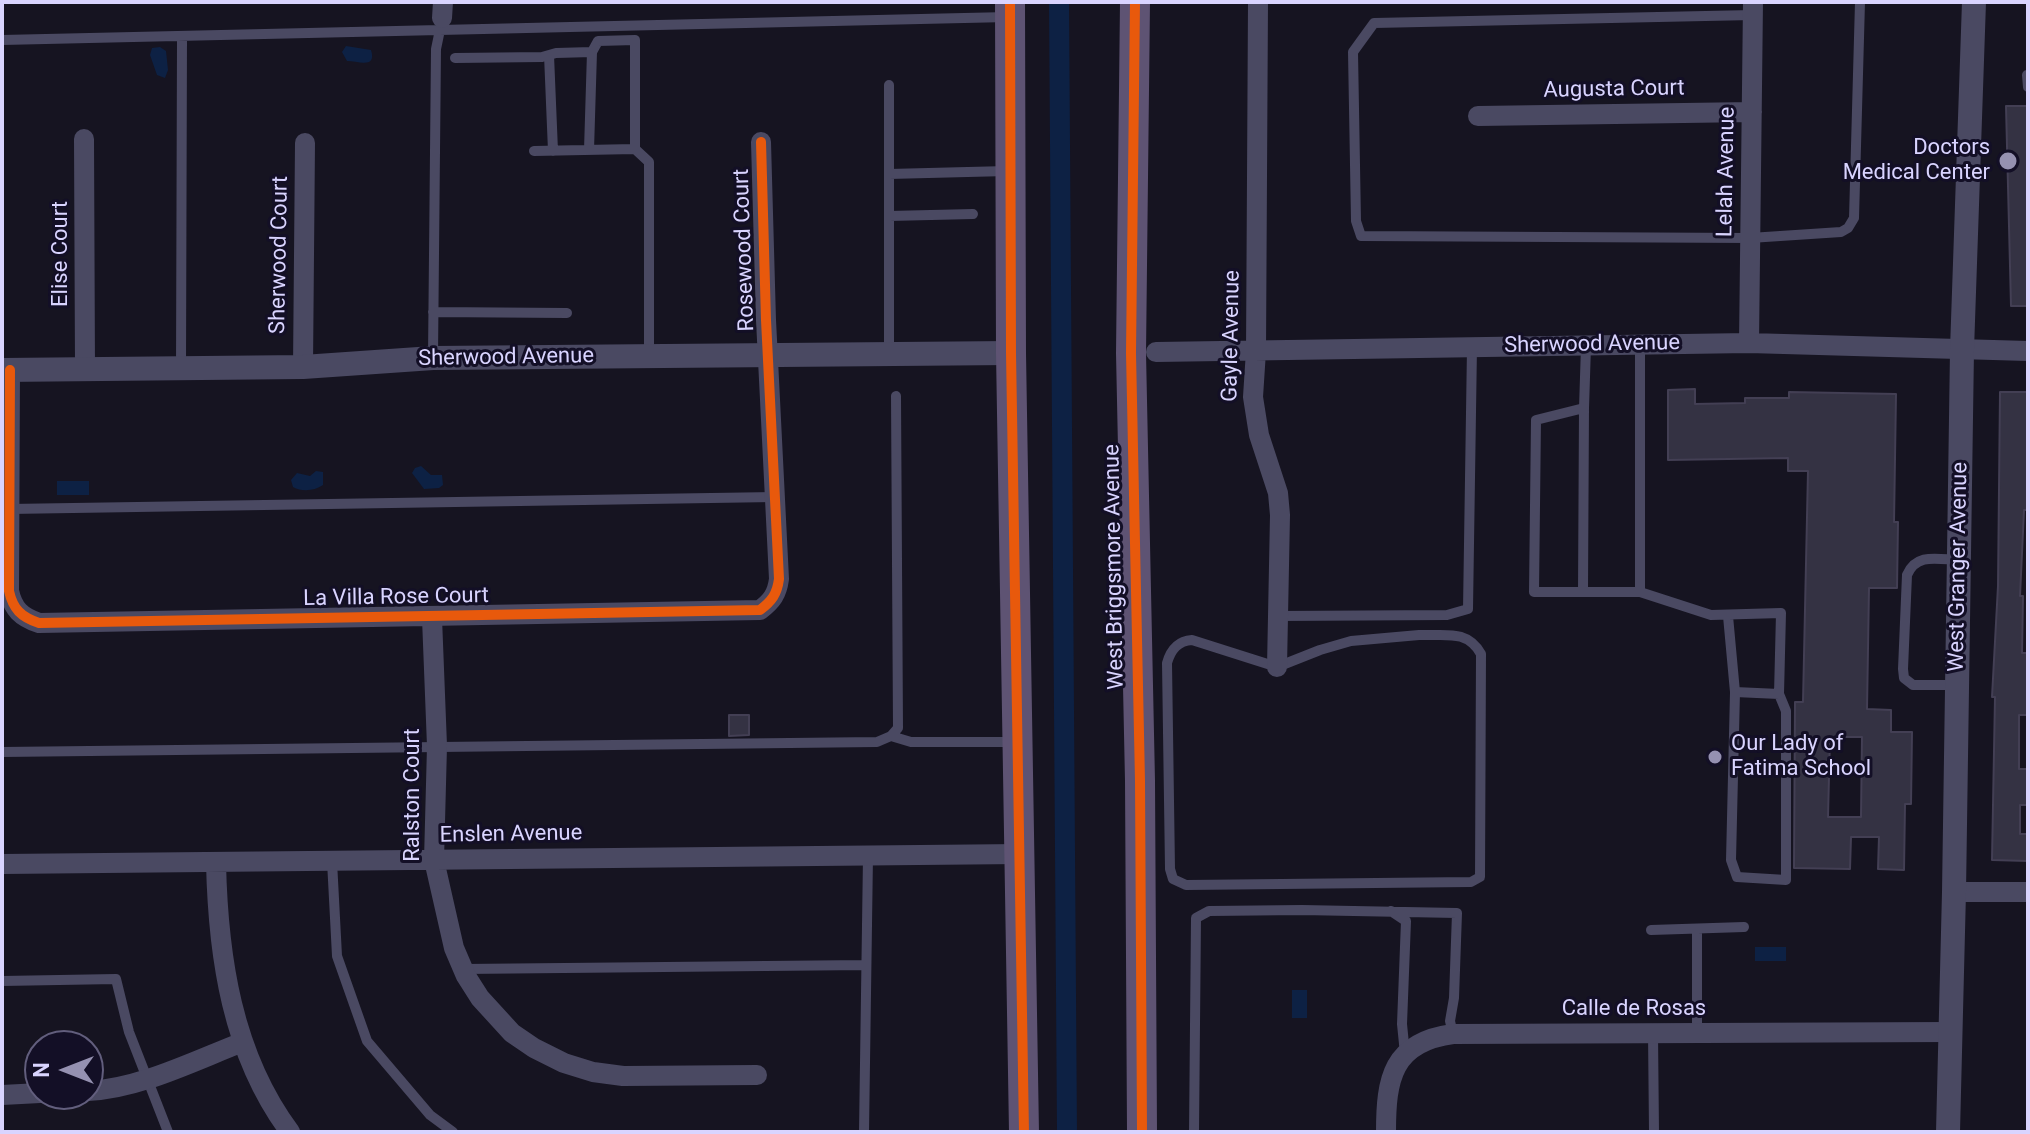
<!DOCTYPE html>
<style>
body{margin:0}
#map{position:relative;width:2030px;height:1134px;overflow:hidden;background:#161421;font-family:Roboto,sans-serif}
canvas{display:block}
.frame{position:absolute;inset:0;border:4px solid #d9d4ff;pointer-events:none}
.north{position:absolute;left:24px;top:1030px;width:80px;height:80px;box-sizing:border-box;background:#130f26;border:2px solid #625e7d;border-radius:50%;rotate:270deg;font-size:22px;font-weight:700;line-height:32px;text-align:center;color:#d9d4ff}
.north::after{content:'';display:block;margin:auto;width:28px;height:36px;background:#9591b1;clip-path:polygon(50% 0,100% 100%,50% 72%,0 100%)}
</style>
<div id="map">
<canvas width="2030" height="1134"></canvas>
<div class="frame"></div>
<div class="north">N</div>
</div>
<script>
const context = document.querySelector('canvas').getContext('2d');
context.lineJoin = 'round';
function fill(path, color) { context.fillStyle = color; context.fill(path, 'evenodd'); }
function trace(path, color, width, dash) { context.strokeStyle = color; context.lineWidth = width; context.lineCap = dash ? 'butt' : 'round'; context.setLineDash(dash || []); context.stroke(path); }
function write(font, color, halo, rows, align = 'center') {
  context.font = font + ' Roboto,sans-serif'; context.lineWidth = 6; context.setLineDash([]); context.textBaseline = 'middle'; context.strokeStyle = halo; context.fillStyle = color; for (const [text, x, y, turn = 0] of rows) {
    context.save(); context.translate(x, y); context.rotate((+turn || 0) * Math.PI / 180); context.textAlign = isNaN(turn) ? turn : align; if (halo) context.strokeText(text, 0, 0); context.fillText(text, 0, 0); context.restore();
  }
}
fill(new Path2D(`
 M346,46L371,50C377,69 358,61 347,61L342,52Z
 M160,47L166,51L168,70L165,78L157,75L150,55L152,48Z
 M421,466L431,475H442L443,485L439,488L424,489L412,473L415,468Z
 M316,471L323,472V485C314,491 302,492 293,487L291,480L297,473L310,476Z
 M57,481H89V495H57Z
 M1755,947H1786V961H1755Z
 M1292,990H1307V1018H1292Z`), '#0d2144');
trace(new Path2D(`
 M1059,2L1067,1132`), '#0d2144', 20);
const building = new Path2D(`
 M2006,106H2028V306H2011Z
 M1695,389V404L1745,403V398H1789V392L1896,394L1894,522H1898L1897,588H1869L1867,709L1891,710V732H1912L1911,804H1905L1904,870L1878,869L1879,837H1851L1850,869L1794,868L1795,702H1803L1808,471H1788V458L1668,460V390ZM1830,737H1862L1861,817H1828Z
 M2000,392H2028V510H2024L2020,596H2023L2022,653H2027L2028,715H2019V769H2028V805H2020V834H2028V861L1992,860L1995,697H1992L1998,586Z
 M729,715H749V735L729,736Z`);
fill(building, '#343243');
trace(building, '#433f54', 2);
trace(new Path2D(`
 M1753,15L1374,23L1353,52L1356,221L1361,236L1750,238L1841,232L1848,228L1854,218L1860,2
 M2,40L1008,17
 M549,55L553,151
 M455,58L542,57L556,53L592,52L598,41L635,40V149
 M2027,75L2028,87
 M889,85V355
 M589,150L592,52
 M534,151L635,149L649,162V355
 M889,174L1007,171
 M889,216L973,214
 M433,312L567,313
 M1640,345V592
 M1586,346L1584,408L1536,420L1534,592H1640L1711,615L1781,613L1779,694L1786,711V880L1737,877L1731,860L1735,692L1728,616
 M433,356L436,49L441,25
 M181,367L182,38
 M9,509L775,497
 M1583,591L1584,408
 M1278,616L1447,615L1468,609L1472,347
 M1419,635C1445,636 1467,629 1481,654L1480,877L1471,882L1186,885L1173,879L1170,869L1167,663C1171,649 1178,641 1192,640L1277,667L1320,650L1351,641Z
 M1956,685H1913L1904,678L1903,669L1907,575C1916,553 1937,559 1957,560
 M1735,692L1779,694
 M891,736L911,742H1016
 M2,752L877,742L891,736L898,728L896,396
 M332,861L337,956L367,1041L430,1115L453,1132
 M1391,911L1406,921L1402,1024L1405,1054
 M1697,929V1033
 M1651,930L1744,927
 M463,969L866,965
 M2,981L116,979L129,1032L168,1132
 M1653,1033L1654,1132
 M864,1132L868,856
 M1194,1132L1196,918L1209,911L1302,910L1457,913L1454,998L1450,1021L1453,1034`), '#4a4962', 10);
trace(new Path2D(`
 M1258,2L1256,351L1253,397L1259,435L1278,493L1280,515L1277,667
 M442,18L443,2
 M1478,116L1752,112
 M84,139L85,369
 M1749,343L1753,2
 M1156,352L1749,343L2028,351
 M303,367L305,143
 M10,370L9,591C13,609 21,617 39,623L760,610C772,601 777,594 779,579L766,320L761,142
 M432,618L437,746L434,860L454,948L466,976L480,998L512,1033L534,1048L564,1063L593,1072L623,1076L757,1075
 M216,862C218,957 232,1054 290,1132
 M2,864L1021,854
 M1954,892H2028
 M88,1091C139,1089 196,1060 243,1042
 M2,1095L40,1093
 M1386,1132C1386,1079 1392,1042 1453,1034L1951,1032`), '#4a4962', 20);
trace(new Path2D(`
 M2,370L303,367L433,358L1011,353
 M1948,1132L1954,892L1962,350L1974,2`), '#4a4962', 24);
trace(new Path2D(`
 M1010,2L1011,353L1024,1132
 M1135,2L1131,353L1140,781L1142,1132`), '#5e5373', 30);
trace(new Path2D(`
 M1010,2L1011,353L1024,1132
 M1135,2L1131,353L1140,781L1142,1132
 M10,370L9,591C13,609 21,617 39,623L760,610C772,601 777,594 779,579L766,320L761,142`), '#e8590c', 10);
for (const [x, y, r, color] of [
 [2008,161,10,"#9591b1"],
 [1715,757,8,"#9591b1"]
]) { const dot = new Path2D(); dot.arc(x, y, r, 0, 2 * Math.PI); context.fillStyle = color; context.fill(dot); trace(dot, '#130f26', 3); }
write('22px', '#d9d4ff', '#130f26', [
 ["Augusta Court",1614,90,-1],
 ["Lelah Avenue",1727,172,-89],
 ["Rosewood Court",745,250,-92],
 ["Elise Court",61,254,-90],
 ["Sherwood Court",280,255,-89],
 ["Gayle Avenue",1232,336,-89],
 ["Sherwood Avenue",1592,345,-1],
 ["Sherwood Avenue",506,358,-1],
 ["West Briggsmore Avenue",1115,567,-91],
 ["West Granger Avenue",1959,567,-89],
 ["La Villa Rose Court",396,598,-1],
 ["Ralston Court",413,795,-90],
 ["Enslen Avenue",511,835,-1],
 ["Calle de Rosas",1634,1009]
]);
write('22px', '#d9d4ff', '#130f26', [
 ["Doctors",1990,148],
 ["Medical Center",1990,173],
 ["Our Lady of",1731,744,"left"],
 ["Fatima School",1731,769,"left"]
], 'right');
</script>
